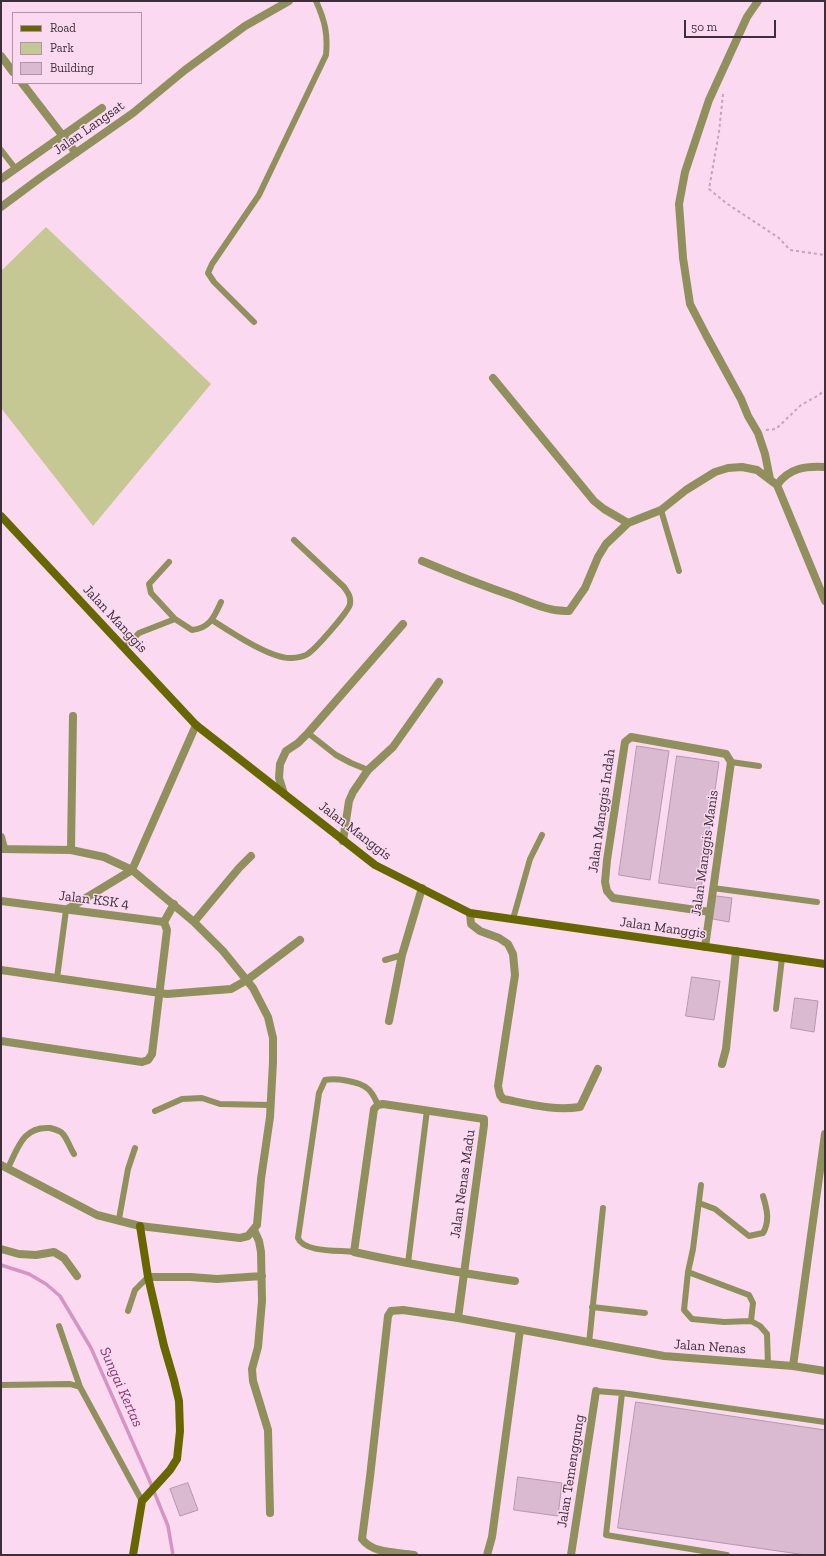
<!DOCTYPE html>
<style>
body{margin:0}
#map{position:relative;width:826px;height:1556px;overflow:hidden;background:#fbd9f1;font-family:"Zilla Slab",serif}
canvas{display:block}
.frame{position:absolute;inset:0;border:2px solid #3c2f39;pointer-events:none}
.legend{position:absolute;left:12px;top:12px;width:130px;height:72px;box-sizing:border-box;background:#fbd9f1;border:1px solid #af95a7;margin:0;padding:5px 7px;list-style:none;font-size:12px;color:#3c2f39}
.legend li{display:flex;align-items:center;gap:8px;height:20px}
.legend b{width:20px;border:1px solid #af95a7}
.scale{position:absolute;left:684px;top:20px;width:92px;height:18px;box-sizing:border-box;border:2px solid #3c2f39;border-top:0;padding-left:5px;font-size:12px;line-height:14px;white-space:nowrap;color:#3c2f39;-webkit-text-stroke:3px #fbd9f1;paint-order:stroke}
</style>
<div id="map">
<canvas width="826" height="1556"></canvas>
<div class="frame"></div>
<ul class="legend">
<li><b style="height:5px;background:#676700"></b>Road</li>
<li><b style="height:11px;background:#c6c894"></b>Park</li>
<li><b style="height:11px;background:#dabad1"></b>Building</li>
</ul>
<div class="scale">50 m</div>
</div>
<script>
const context = document.querySelector('canvas').getContext('2d');
context.lineJoin = 'round';
function fill(path, color) { context.fillStyle = color; context.fill(path, 'evenodd'); }
function trace(path, color, width, dash) { context.strokeStyle = color; context.lineWidth = width; context.lineCap = dash ? 'butt' : 'round'; context.setLineDash(dash || []); context.stroke(path); }
function write(font, color, halo, rows, align = 'center') {
  context.font = font + ' "Zilla Slab",serif'; context.lineWidth = 3; context.setLineDash([]); context.textBaseline = 'middle'; context.strokeStyle = halo; context.fillStyle = color; for (const [text, x, y, turn = 0] of rows) {
    context.save(); context.translate(x, y); context.rotate((+turn || 0) * Math.PI / 180); context.textAlign = isNaN(turn) ? turn : align; if (halo) context.strokeText(text, 0, 0); context.fillText(text, 0, 0); context.restore();
  }
}
fill(new Path2D(`
 M46,227L211,384L93,526L1,408V271Z`), '#c6c894');
trace(new Path2D(`
 M1,1265L29,1274L46,1284L60,1296L91,1348L148,1477L168,1526L173,1555`), '#d594c4', 3.5);
const building = new Path2D(`
 M637,746L669,751L650,880L619,875Z
 M677,756L719,762L701,889L659,883Z
 M716,896L732,898L729,922L713,919Z
 M692,977L720,981L714,1020L686,1016Z
 M795,998L818,1001L814,1032L791,1028Z
 M636,1402L825,1430V1555H806L618,1528Z
 M518,1477L562,1483L558,1516L514,1510Z
 M188,1483L198,1510L180,1516L170,1489Z`);
fill(building, '#dabad1');
trace(building, '#b696ad', 1);
trace(new Path2D(`
 M723,94L719,132L709,189L726,203L779,238L790,250L825,255
 M766,430L776,429L801,405L819,395L825,390`), '#c1a6ba', 2, [3, 3]);
trace(new Path2D(`
 M1,150L15,168
 M254,322L214,282L208,273L212,264L259,195L326,55C328,34 325,21 316,1
 M661,510L679,571
 M169,562L149,584L151,593L175,619
 M212,620C229,631 272,660 292,658C297,658 306,656 309,653C317,647 349,611 350,604C351,596 348,593 344,587L294,540
 M125,647L139,633L175,619L192,630C210,628 214,617 221,602
 M308,733L336,755L351,763L368,770
 M731,762L759,766
 M713,888L817,902
 M513,919L530,859L542,835
 M385,960L402,955
 M57,978L66,910
 M776,1009L782,958
 M155,1111L182,1099L202,1098L220,1104L270,1105
 M8,1168C18,1148 23,1126 50,1128C54,1129 61,1131 63,1134C68,1140 70,1148 74,1154
 M701,1185L693,1249L688,1272L684,1310L692,1319L724,1322L751,1321L760,1326L767,1334L768,1364
 M699,1203L715,1209L749,1236L763,1233C770,1221 767,1209 763,1196
 M119,1219L128,1169L135,1148
 M354,1252C340,1250 304,1253 298,1238L319,1093L325,1080C335,1078 360,1081 368,1089C373,1093 375,1099 378,1105
 M408,1263L427,1110
 M688,1272L749,1295L753,1303L751,1321
 M592,1307L645,1313
 M128,1311L135,1290L148,1277
 M59,1326L80,1387
 M589,1343L603,1208
 M1,1385L70,1384L80,1387L142,1501
 M596,1391L622,1393
 M727,1555L606,1535L622,1393L825,1422`), '#8f905c', 6);
trace(new Path2D(`
 M758,1L747,17L709,100L685,172L679,204L683,258L690,304L706,335L741,399L748,416L758,433L765,454L770,479
 M1,56L13,72
 M22,83L76,153
 M1,179L102,108
 M1,207L40,178L133,113L185,70L245,26L289,1
 M493,378L594,501L604,509L628,523
 M777,485C789,468 805,466 825,467
 M422,561C453,574 484,586 516,597C534,604 551,612 569,611L585,588L598,557L606,544L628,523L661,510L686,490L715,472L728,468L742,467L757,470L777,485L825,601
 M284,794L279,778L280,764L286,751L298,743L308,733L403,624
 M1,837L4,848
 M343,841L349,801L353,792L368,770L393,747L439,682
 M1,849L71,850L104,857L132,870L194,922L223,951L253,988L268,1017L273,1038V1062L270,1117L261,1179L257,1225L248,1236L240,1238L140,1226L97,1215L1,1165
 M71,850L73,716
 M132,870L196,725
 M1,901L164,922L174,904
 M66,910L132,870
 M470,913L471,924L480,931L499,938L508,944L513,954L515,975L498,1086L500,1095L503,1099C529,1104 554,1111 580,1107L598,1069
 M194,922L239,868L251,856
 M705,947L731,762L726,754L631,737L625,742L607,860L605,882L607,891L613,898L710,912
 M1,970L167,994L231,989L247,980L300,940
 M389,1021L402,955L422,888
 M1,1041L142,1062L148,1060L152,1054L167,930L164,922
 M722,1064L726,1049L736,951
 M254,1230L259,1241L261,1252L262,1301L258,1347L252,1369L253,1381L268,1430L270,1513
 M1,1249L19,1254L36,1255L54,1252L64,1258L77,1276
 M148,1277H190L217,1279L262,1276
 M458,1318L484,1125V1119L383,1104L378,1105L374,1109L354,1252C408,1264 461,1273 515,1281
 M793,1366L825,1134
 M414,1555C397,1552 373,1554 362,1539L370,1477L388,1316L391,1311L403,1310L458,1318L664,1356L793,1366L825,1371
 M487,1555L492,1537L520,1330
 M571,1555L596,1391`), '#8f905c', 8);
trace(new Path2D(`
 M1,516L196,725L375,865L470,913L825,964
 M133,1555L142,1501L170,1470L177,1459L180,1431L179,1401L174,1380L164,1346L148,1277L140,1226`), '#676700', 8);
write('14px', '#3c2f39', '#fbd9f1', [
 ["Jalan Langsat",89,128,-35],
 ["Jalan Manggis",115,619,47],
 ["Jalan Manggis Indah",602,811,-82],
 ["Jalan Manggis",355,831,37],
 ["Jalan Manggis Manis",705,853,-82],
 ["Jalan KSK 4",94,900,7],
 ["Jalan Manggis",663,928,8],
 ["Jalan Nenas Madu",463,1184,-82],
 ["Jalan Nenas",710,1347,4],
 ["Jalan Temenggung",571,1471,-81]
]);
write('italic 15px', '#823672', '#fbd9f1', [
 ["Sungai Kertas",121,1387,66]
]);
</script>
